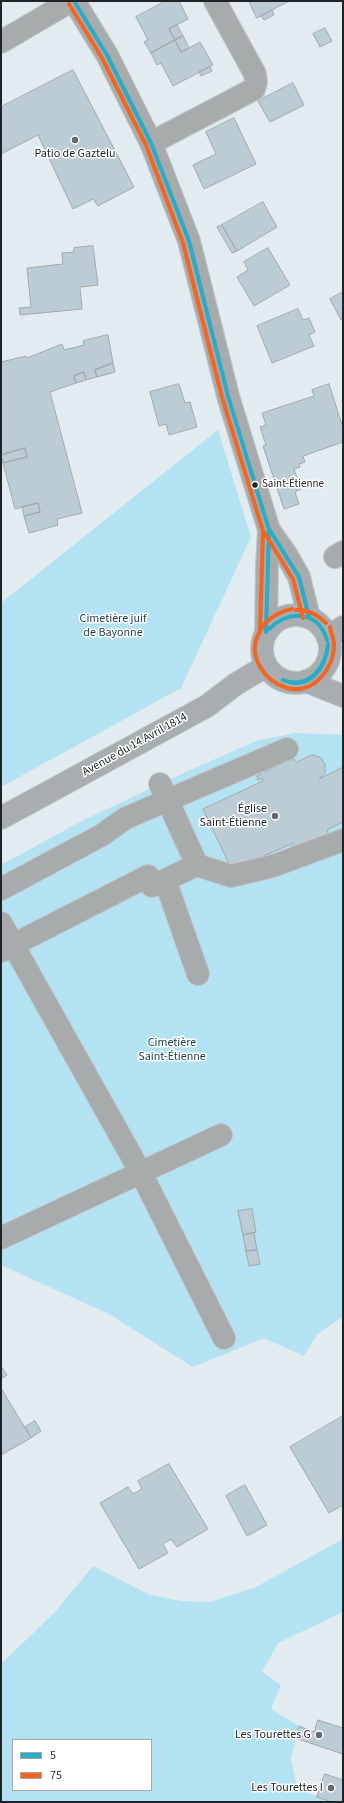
<!DOCTYPE html>
<meta charset="utf-8">
<style>
body{margin:0}
#map{position:relative;width:344px;height:1803px;overflow:hidden;background:#e2ebef;font-family:"Source Sans 3",sans-serif}
canvas{display:block}
.frame{position:absolute;inset:0;border:2px solid #1d2326;pointer-events:none}
.legend{position:absolute;left:12px;top:1739px;width:140px;height:52px;box-sizing:border-box;background:#fff;border:1px solid #a5a7a8;margin:0;padding:5px 7px;list-style:none;font-size:12px;color:#1d2326}
.legend li{display:flex;align-items:center;gap:8px;height:20px}
.legend b{width:20px;border:1px solid #a5a7a8}
</style>
<div id="map">
<canvas width="344" height="1803"></canvas>
<div class="frame"></div>
<ul class="legend">
<li><b style="height:5px;background:#2aabc8"></b>5</li>
<li><b style="height:5px;background:#f26522"></b>75</li>
</ul>
</div>
<script>
const context = document.querySelector('canvas').getContext('2d');
context.lineJoin = 'round';
function fill(path, color) { context.fillStyle = color; context.fill(path, 'evenodd'); }
function trace(path, color, width, dash) { context.strokeStyle = color; context.lineWidth = width; context.lineCap = dash ? 'butt' : 'round'; context.setLineDash(dash || []); context.stroke(path); }
function write(font, color, halo, rows, align = 'center') {
  context.font = font + ' "Source Sans 3",sans-serif'; context.lineWidth = 3; context.setLineDash([]); context.textBaseline = 'middle'; context.strokeStyle = halo; context.fillStyle = color; for (const [text, x, y, turn = 0] of rows) {
    context.save(); context.translate(x, y); context.rotate((+turn || 0) * Math.PI / 180); context.textAlign = isNaN(turn) ? turn : align; if (halo) context.strokeText(text, 0, 0); context.fillText(text, 0, 0); context.restore();
  }
}
fill(new Path2D(`
 M218,430L251,537L181,688L1,787V603Z
 M295,733L343,735V1317L317,1334L304,1356L264,1338L193,1367L109,1314L1,1265V865L80,822L166,781L256,741Z
 M343,1539V1612L278,1643L262,1672L281,1685L271,1709L299,1726L291,1758L297,1789L332,1802H1V1664L55,1612L93,1566L150,1595L181,1601L210,1602L254,1588ZM13,1740H151V1790H13Z`), '#b3e2f2');
const building = new Path2D(`
 M166,1H179L188,19L169,29L175,40L151,53L144,42L148,40L136,17Z
 M249,1H289L257,18Z
 M272,10L274,15L264,20L261,16Z
 M177,25L183,36L175,40L169,29Z
 M325,28L332,41L320,47L313,34Z
 M183,36L189,48L181,52L175,40Z
 M175,40L181,52L200,42L213,65L173,86L161,63L157,65L151,53Z
 M210,67L212,71L201,76L199,72Z
 M73,70L134,187L98,206L93,199L73,209L38,135L1,154V107Z
 M293,83L304,105L270,122L258,101Z
 M234,118L256,164L204,189L193,165L216,154L206,132Z
 M263,202L277,227L237,251L222,225Z
 M222,225L237,251L232,253L217,227Z
 M93,246L98,285L80,287L82,309L20,315L19,308L31,307L27,268L63,264L62,253L74,252V248Z
 M268,248L290,285L254,306L237,277L248,270L244,262Z
 M343,292V319L341,320L330,299Z
 M298,309L303,320L309,318L315,332L309,335L314,346L272,363L257,326Z
 M108,335L113,363L95,370L97,377L86,380L84,372L74,376L76,383L50,392L82,513L57,519L58,525L29,533L24,516L40,512L38,503L15,509L3,463L27,457L25,448L1,455V362L26,356L27,358L62,344L64,350L84,345L83,341Z
 M113,363L115,372L97,377L95,370Z
 M84,372L86,380L76,383L74,376Z
 M179,384L185,403L190,402L197,427L169,435L166,424L159,426L150,392Z
 M329,384L343,428V442L303,456L305,462L299,464L300,467L294,469L301,489L295,492L299,504L284,509L263,446L266,445L260,427L266,425L262,413L314,396L312,390Z
 M25,448L27,457L3,463L1,455Z
 M38,503L40,512L24,516L22,507Z
 M312,755L320,757L325,764V773L319,779L343,767V822L327,830L328,833L325,835L326,838L292,850L290,847L294,845L293,843L232,870L203,809L263,781L262,778L258,780L257,776L261,774L258,770L263,768L265,772L285,762L283,759L287,757L289,761L294,759L296,762Z
 M252,1209L256,1232L243,1235L238,1211Z
 M254,1233L257,1250L246,1251L243,1235Z
 M257,1250L260,1264L249,1266L246,1251Z
 M1,1366L7,1375L1,1379Z
 M1,1388L31,1438L1,1455Z
 M343,1416V1505L329,1513L290,1447Z
 M35,1421L41,1431L31,1438L25,1427Z
 M169,1464L208,1529L177,1547L171,1539L163,1544L168,1553L139,1569L100,1503L128,1487L133,1494L142,1489L138,1481Z
 M245,1485L267,1525L247,1536L226,1496Z
 M318,1720L343,1728V1754L295,1738L299,1726L314,1732Z
 M325,1774L343,1780V1802H332L317,1797Z`);
fill(building, '#bcccd5');
trace(building, '#a2a8ab', 1);
const minor = new Path2D(`
 M74,1L107,55L151,143L189,241L228,396L269,530L267,564L266,632
 M1,42L71,1
 M151,143L254,89L256,82L255,74L215,1
 M269,530L286,554L299,577L309,617
 M335,557L343,552
 M328,638L343,627
 M197,865L231,876L273,866L343,840
 M165,880L198,974
 M1,889L102,835L126,818L287,749
 M1,923L141,1173L224,1338
 M1,951L148,876L152,886L197,865L160,784
 M1,1238L221,1135`);
const major = new Path2D(`
 M262 649a34 34 0 1 1 68 0a34 34 0 1 1-68 0Z
 M306,681L343,696
 M1,818L207,706L236,684L266,666`);
trace(minor, '#bfc6ca', 24);
trace(major, '#bfc6ca', 24);
trace(minor, '#a8abac', 22);
trace(major, '#a8aeaf', 22);
trace(new Path2D(`
 M74,1L107,55L151,143L189,241L228,396L269,530L266,632
 M269,529L299,577L309,617
 M269,629C289,610 318,610 327,640
 M283,680C309,690 326,667 328,644
 M283,680C310,691 326,668 328,644`), '#2aabc8', 4);
trace(new Path2D(`
 M69,4L102,58L146,145L183,243L222,397L263,531L260,632
 M264,532L293,579L303,618
 M292,609C277,612 266,619 259,633C247,656 264,681 287,688C313,695 334,669 334,645C334,639 331,633 330,627
 M296,610C308,609 317,615 326,623`), '#f26522', 4);
for (const [x, y, r, color] of [
 [75,140,4,"#62696c"],
 [255,485,3.5,"#1d2326"],
 [275,816,4,"#62696c"],
 [319,1735,4,"#62696c"],
 [331,1788,4,"#62696c"]
]) { const dot = new Path2D(); dot.arc(x, y, r, 0, 2 * Math.PI); context.fillStyle = color; context.fill(dot); trace(dot, '#fff', 1.5); }
write('11px', '#1d2326', '#fff', [
 ["Saint-Étienne",262,485]
], 'left');
write('12px', '#1d2326', '#fff', [
 ["Patio de Gaztelu",75,154,"center"],
 ["Église",267,809],
 ["Saint-Étienne",267,823],
 ["Les Tourettes G",311,1735],
 ["Les Tourettes I",323,1788]
], 'right');
write('12px', '#1e424d', '#fff', [
 ["Cimetière juif",113,619],
 ["de Bayonne",113,633],
 ["Cimetière",172,1043],
 ["Saint-Étienne",172,1057]
]);
write('12px', '#1d2326', '#fff', [
 ["Avenue du 14 Avril 1814",135,745,-29]
]);
</script>
